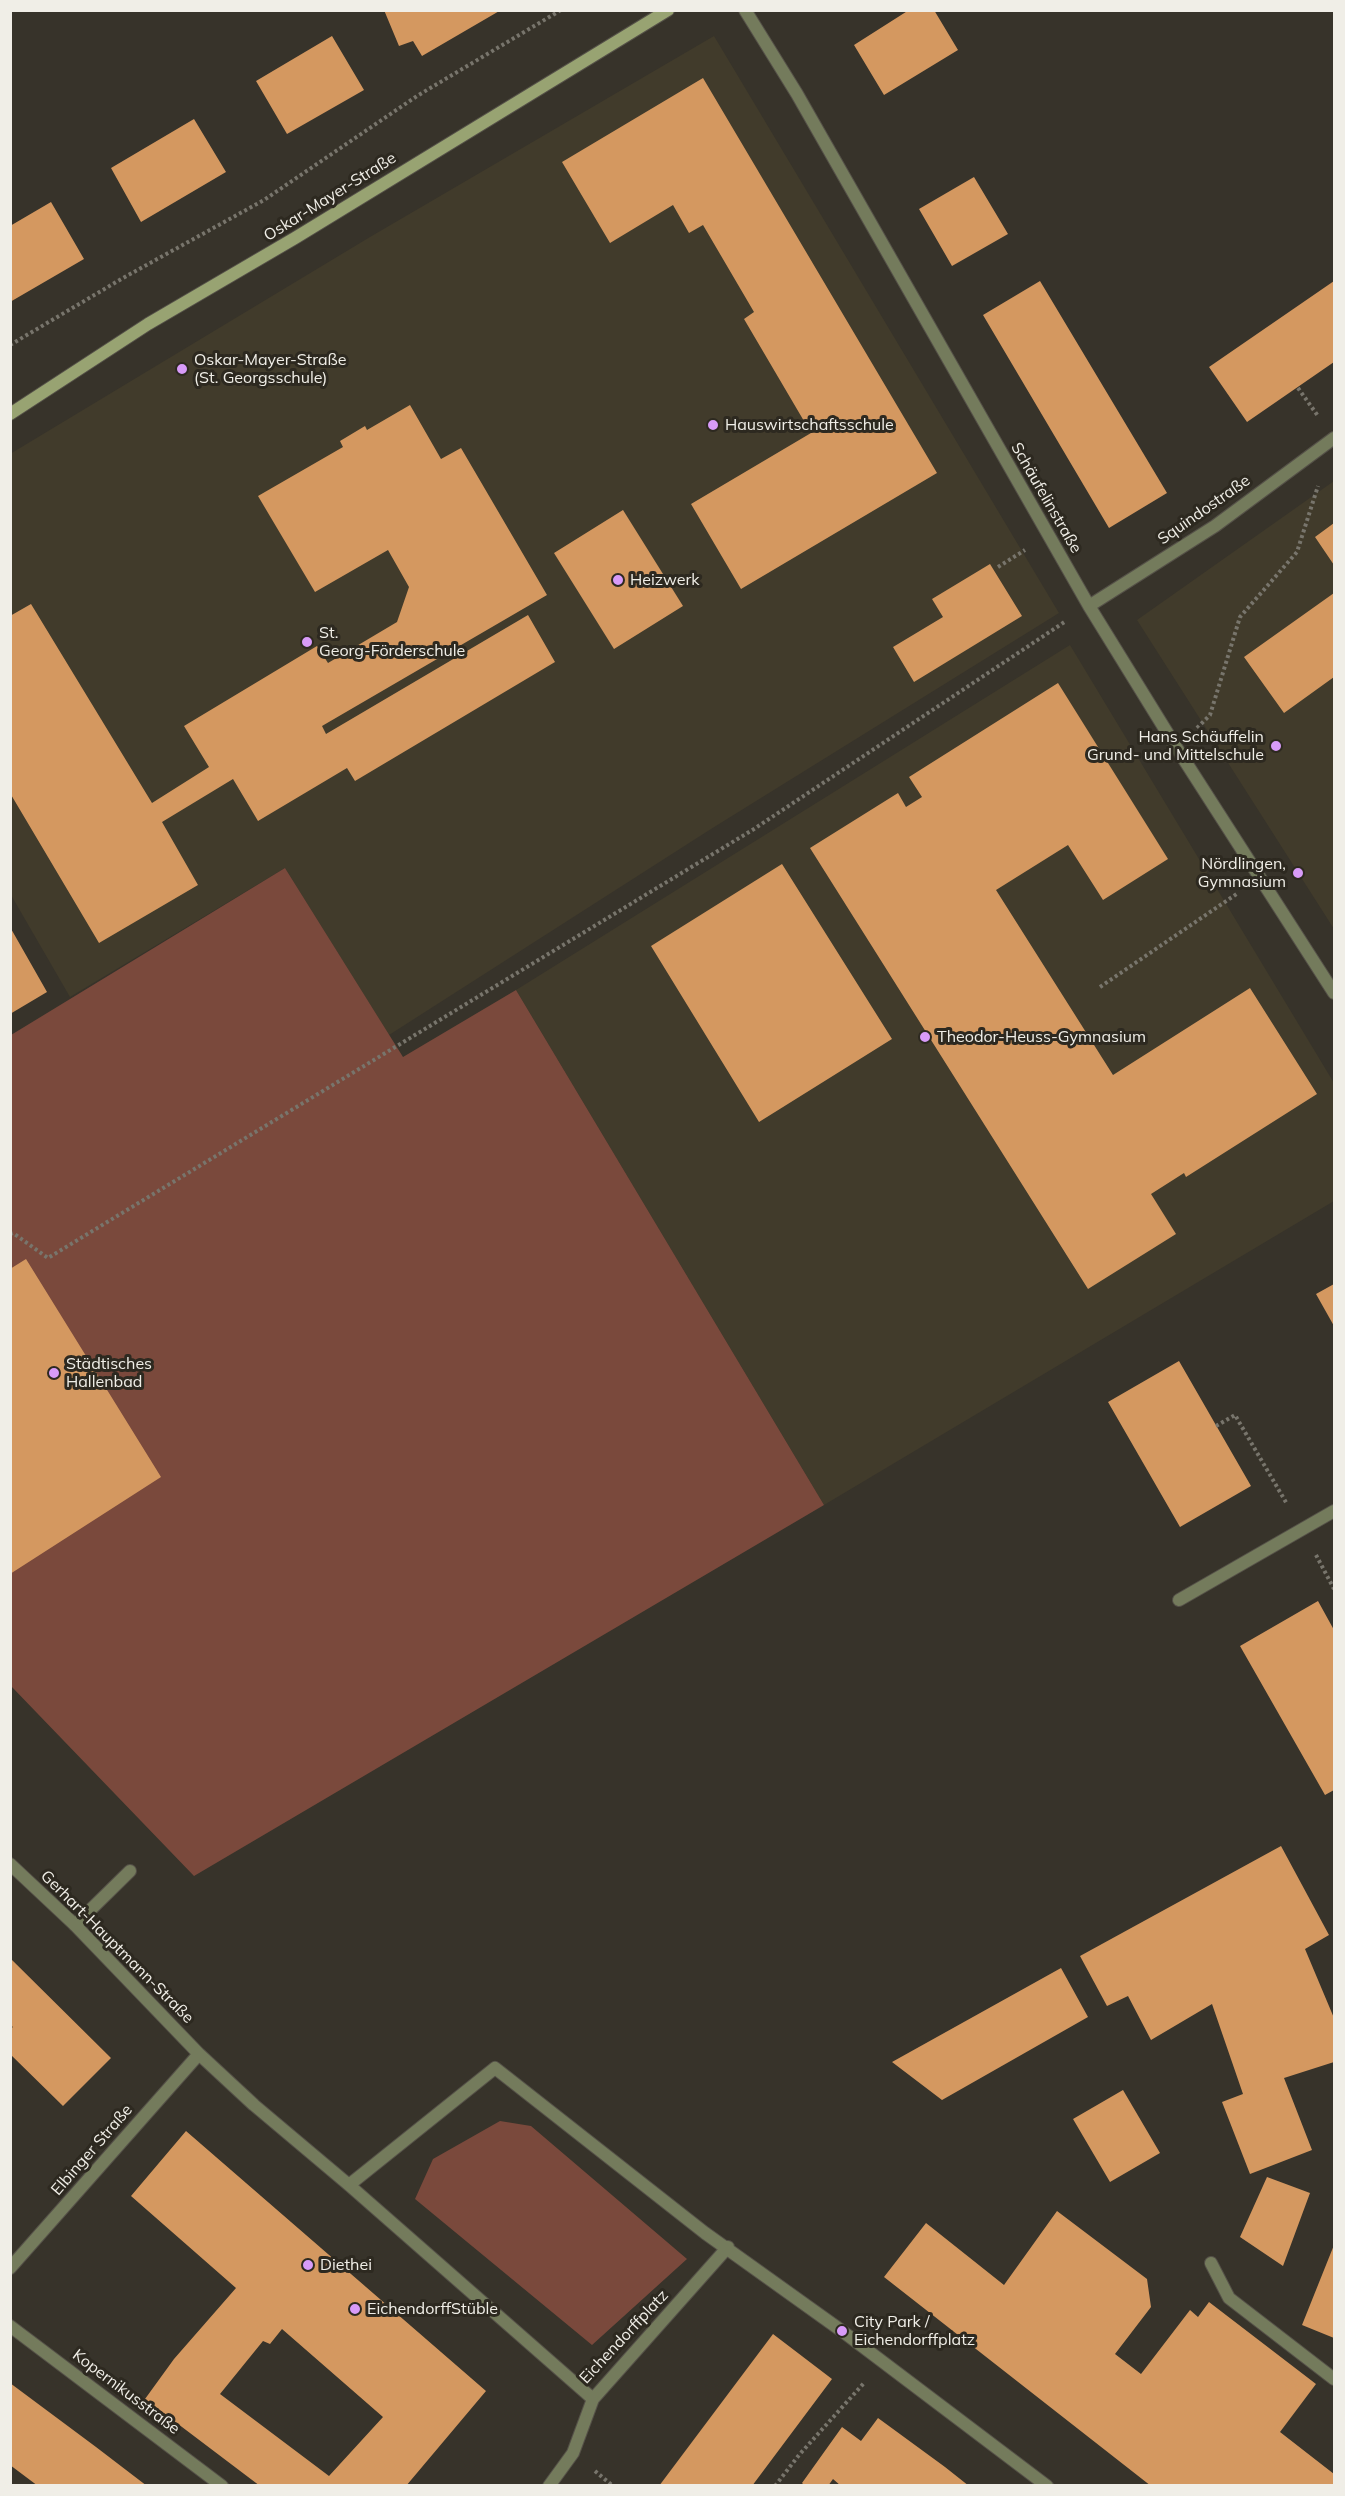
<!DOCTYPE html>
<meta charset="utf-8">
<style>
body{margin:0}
#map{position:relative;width:1345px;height:2496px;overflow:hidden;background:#37332a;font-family:Mulish,sans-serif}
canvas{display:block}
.frame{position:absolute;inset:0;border:12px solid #f0eee7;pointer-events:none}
</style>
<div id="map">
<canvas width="1345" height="2496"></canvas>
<div class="frame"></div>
</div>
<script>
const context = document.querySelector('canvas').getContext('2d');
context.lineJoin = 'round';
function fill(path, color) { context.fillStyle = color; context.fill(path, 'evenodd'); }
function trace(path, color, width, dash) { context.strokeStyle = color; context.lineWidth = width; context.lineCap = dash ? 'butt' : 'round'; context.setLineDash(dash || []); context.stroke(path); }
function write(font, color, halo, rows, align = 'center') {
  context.font = font + ' Mulish,sans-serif'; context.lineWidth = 6; context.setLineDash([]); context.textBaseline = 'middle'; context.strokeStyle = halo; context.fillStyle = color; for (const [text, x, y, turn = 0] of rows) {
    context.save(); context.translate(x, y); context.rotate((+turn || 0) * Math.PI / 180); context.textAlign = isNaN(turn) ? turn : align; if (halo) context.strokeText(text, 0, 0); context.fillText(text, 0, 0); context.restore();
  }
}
fill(new Path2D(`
 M714,36L1059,613L711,829L389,1035L285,868L70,997L11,895L10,454L370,237Z
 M1334,481V929L1137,620Z
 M1070,645L1334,1083V1201L824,1505L516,990Z`), '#413b2b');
fill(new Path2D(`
 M285,868L403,1057L516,990L824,1505L194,1876L11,1686V1035Z
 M500,2121L531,2126L687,2259L592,2345L415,2199L433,2159Z`), '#7a493c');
fill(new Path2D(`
 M384,10H501L422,56L413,41L399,46Z
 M909,10H934L958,50L884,95L854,45Z
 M332,36L364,90L287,134L256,81Z
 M703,78L937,473L741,589L691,504L811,433L744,319L754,312L703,225L689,233L673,205L610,243L562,162Z
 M194,119L226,172L141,222L111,168Z
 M974,177L1008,234L952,266L919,209Z
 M51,202L84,259L10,302V226Z
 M1040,281L1167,493L1109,528L983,315Z
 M1334,281V362L1247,422L1209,367Z
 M410,405L441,459L461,448L547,595L322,726L326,734L528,615L555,662L355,781L347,768L258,821L233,779L162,822L198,885L99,943L10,793V616L31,604L152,803L209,767L184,726L317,646L328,663L397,622L409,587L388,550L315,592L258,496L343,447L340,441L365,426L367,430Z
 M623,510L683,606L614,649L554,553Z
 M1334,523V565L1315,537Z
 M990,564L1022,616L914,682L893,647L943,617L932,599Z
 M1334,593V677L1284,713L1244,657Z
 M1058,683L1168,859L1103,900L1068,845L996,890L1113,1075L1250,988L1317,1094L1186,1177L1184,1173L1151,1194L1176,1234L1088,1289L810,848L898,793L906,807L922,797L909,777Z
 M782,864L892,1039L759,1122L651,946Z
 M10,927L47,992L10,1014Z
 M26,1259L161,1477L10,1574V1269Z
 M1334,1284V1326L1316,1294Z
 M1179,1361L1251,1486L1180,1527L1108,1402Z
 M1318,1601L1334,1630V1790L1325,1795L1240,1646Z
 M1281,1846L1329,1935L1305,1949L1334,2018V2062L1284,2078L1312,2150L1250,2174L1222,2102L1243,2094L1212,2004L1151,2040L1128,1996L1107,2006L1080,1956Z
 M10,1958L111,2058L63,2106L10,2054V2029L13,2027L10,2025Z
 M1061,1968L1088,2017L942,2100L892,2062Z
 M1123,2090L1160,2153L1110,2182L1073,2119Z
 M186,2131L486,2391L406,2486H260L145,2399L174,2359L236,2288L131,2196ZM282,2329L383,2417L329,2476L220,2394L263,2341L270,2344Z
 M1267,2177L1310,2193L1283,2266L1240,2237Z
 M1057,2211L1147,2279L1151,2307L1115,2354L1141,2374L1190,2310L1198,2317L1209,2302L1316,2384L1280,2432L1334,2474V2486H1151L884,2277L926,2223L1004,2285Z
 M1334,2245V2338L1302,2325Z
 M773,2334L832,2379L752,2486H659Z
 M10,2383L96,2447L147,2486H38L10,2465Z
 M878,2418L945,2467L969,2486H841L833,2479L828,2486H805L802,2483L842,2427L861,2441Z`), '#d49860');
const service = new Path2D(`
 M1179,1600L1334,1511
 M75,1925L130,1871`);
const minor = new Path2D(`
 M745,10L797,94L1089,606L1176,747L1334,993
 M1089,606L1215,526L1334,438
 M10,1864L75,1925L199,2054L254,2105L349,2185L593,2399L728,2247
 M349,2185L495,2068L705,2233L842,2331L1047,2486
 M1211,2263L1229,2298L1334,2379
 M10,2268L199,2054
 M10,2326L222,2486
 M549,2486L573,2453L593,2399`);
const secondary = new Path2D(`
 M10,414L148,324L295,238L668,10`);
trace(service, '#555148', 14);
trace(minor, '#555148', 14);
trace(secondary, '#555148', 14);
trace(new Path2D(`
 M10,345L123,278L264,200L417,96L561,10
 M1298,388L1318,416
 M998,567L1025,550
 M1197,728L1210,715L1240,617L1297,552L1318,486
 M1100,987L1238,893
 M10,1234L13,1233L48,1258L754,829L1066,621
 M1216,1426L1235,1415L1287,1504
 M1316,1555L1334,1589
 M595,2471L613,2486
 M775,2486L799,2455L864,2383`), '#78756c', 4, [3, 3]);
trace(service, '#747b5c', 12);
trace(minor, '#747b5c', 12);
trace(secondary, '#98a372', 12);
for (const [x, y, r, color] of [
 [182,369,6,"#d89bf8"],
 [713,425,6,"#d89bf8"],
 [618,580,6,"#d89bf8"],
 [307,642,6,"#d89bf8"],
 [1276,746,6,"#d89bf8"],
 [1298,873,6,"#d89bf8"],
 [925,1037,6,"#d89bf8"],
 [54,1373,6,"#d89bf8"],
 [308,2265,6,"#d89bf8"],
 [355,2309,6,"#d89bf8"],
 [842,2331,6,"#d89bf8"]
]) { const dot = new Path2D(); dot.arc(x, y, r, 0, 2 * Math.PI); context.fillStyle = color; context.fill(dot); trace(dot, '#2d2920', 2); }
write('16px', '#f0eee7', '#2d2920', [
 ["Oskar-Mayer-Straße",330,197,-32],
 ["Schäufelinstraße",1046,498,60],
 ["Squindostraße",1204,510,-35],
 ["Gerhart-Hauptmann-Straße",117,1947,45],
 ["Elbinger Straße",92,2150,-49],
 ["Eichendorffplatz",624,2337,-47],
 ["Kopernikusstraße",126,2392,37]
]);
write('16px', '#f0eee7', '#2d2920', [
 ["Oskar-Mayer-Straße",194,360],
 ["(St. Georgsschule)",194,378],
 ["Hauswirtschaftsschule",725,425],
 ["Heizwerk",630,580],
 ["St.",319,633],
 ["Georg-Förderschule",319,651],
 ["Hans Schäuffelin",1264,737,"right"],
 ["Grund- und Mittelschule",1264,755,"right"],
 ["Nördlingen,",1286,864,"right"],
 ["Gymnasium",1286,882,"right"],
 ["Theodor-Heuss-Gymnasium",937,1037],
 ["Städtisches",66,1364],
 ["Hallenbad",66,1382],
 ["Diethei",320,2265],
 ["EichendorffStüble",367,2309],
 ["City Park /",854,2322],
 ["Eichendorffplatz",854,2340]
], 'left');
</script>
